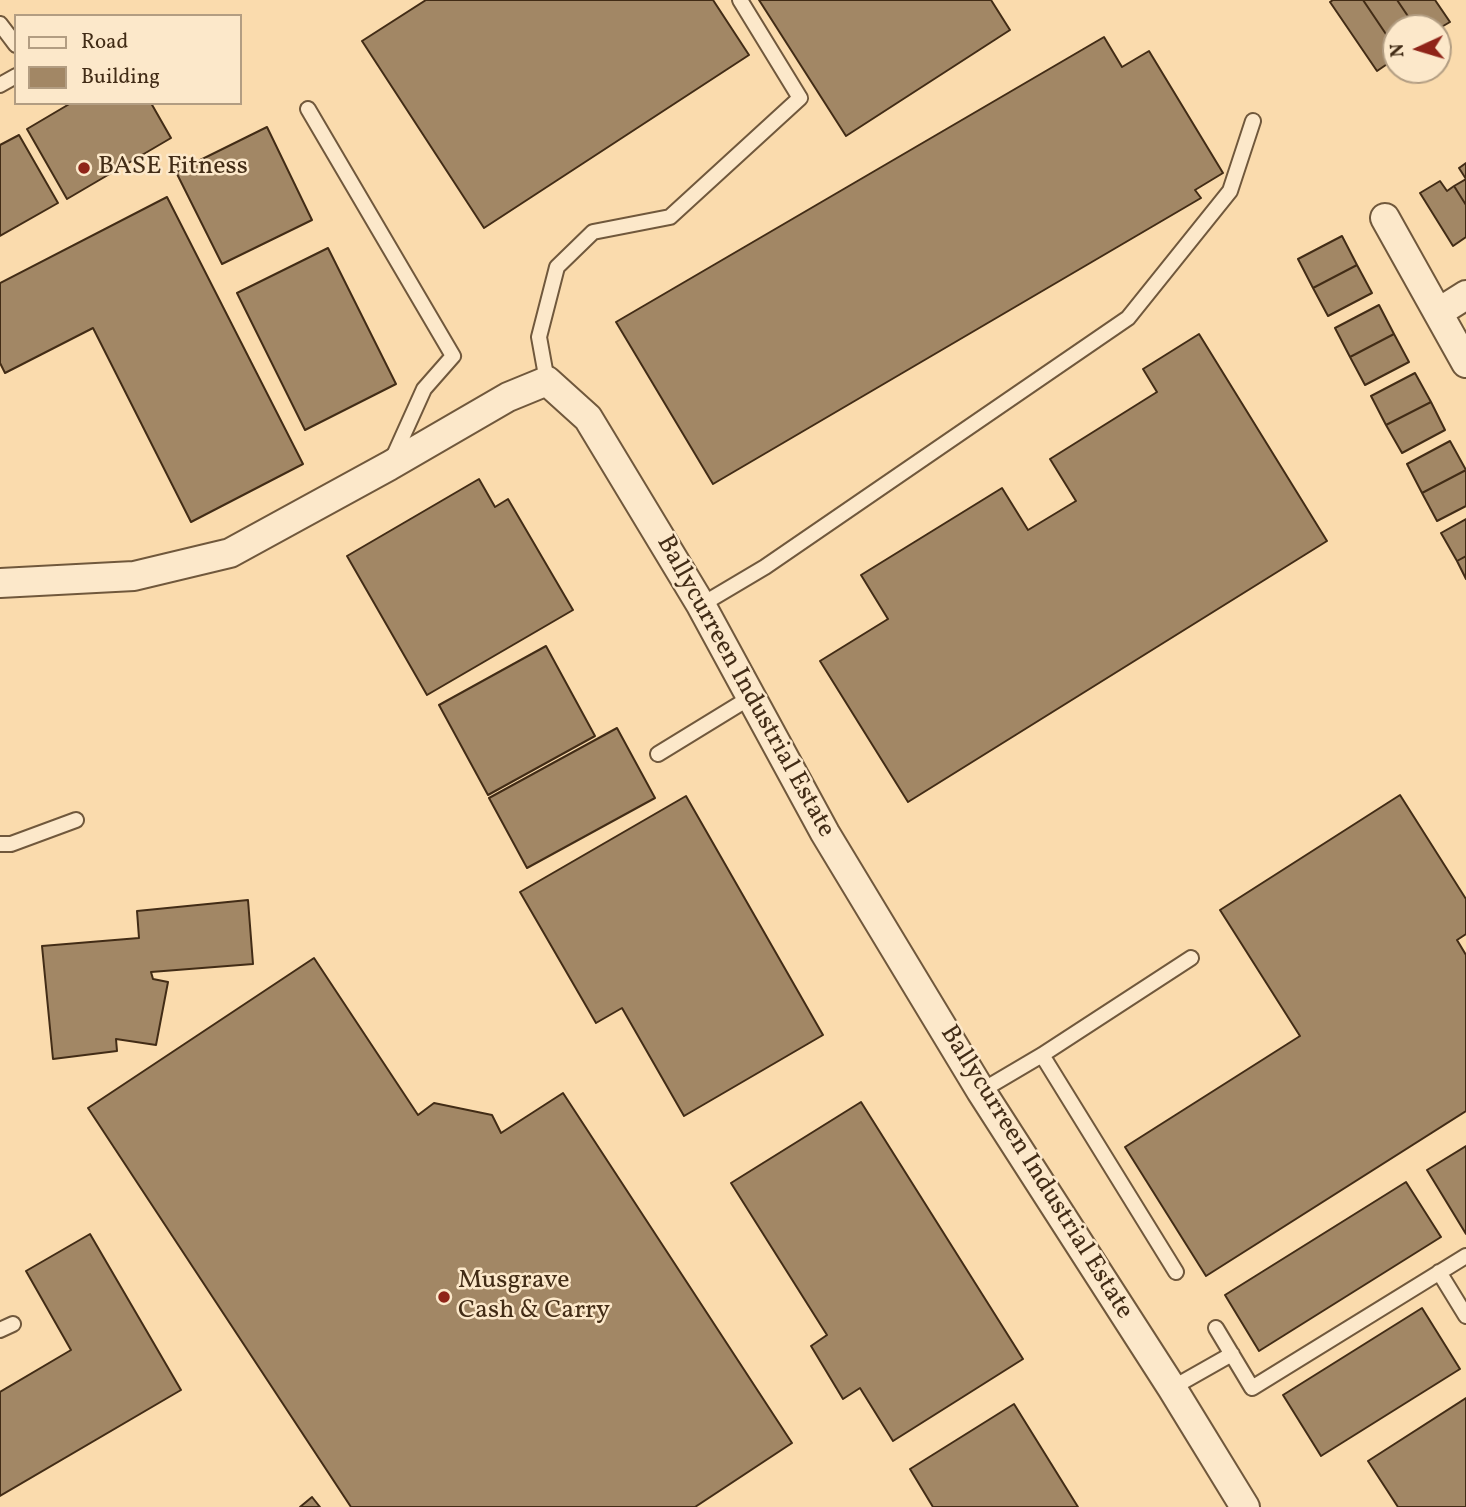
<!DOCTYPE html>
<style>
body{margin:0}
#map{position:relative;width:1466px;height:1507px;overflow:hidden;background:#fadbad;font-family:Vollkorn,serif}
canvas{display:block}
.legend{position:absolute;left:14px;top:14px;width:228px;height:91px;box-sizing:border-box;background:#fce8ca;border:2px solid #b29d82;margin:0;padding:9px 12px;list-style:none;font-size:21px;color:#422c16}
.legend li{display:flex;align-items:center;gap:14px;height:35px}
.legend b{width:35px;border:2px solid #b29d82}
.north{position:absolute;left:1382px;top:14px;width:70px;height:70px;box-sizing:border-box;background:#fce8ca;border:2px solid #b29d82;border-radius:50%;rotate:266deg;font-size:19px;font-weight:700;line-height:28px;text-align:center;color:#422c16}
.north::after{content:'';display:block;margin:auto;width:24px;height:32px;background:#8f2418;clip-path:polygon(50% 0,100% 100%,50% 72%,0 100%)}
</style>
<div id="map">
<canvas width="1466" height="1507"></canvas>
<ul class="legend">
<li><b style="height:9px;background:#fce8ca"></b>Road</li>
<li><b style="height:19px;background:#a28765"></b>Building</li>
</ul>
<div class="north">N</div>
</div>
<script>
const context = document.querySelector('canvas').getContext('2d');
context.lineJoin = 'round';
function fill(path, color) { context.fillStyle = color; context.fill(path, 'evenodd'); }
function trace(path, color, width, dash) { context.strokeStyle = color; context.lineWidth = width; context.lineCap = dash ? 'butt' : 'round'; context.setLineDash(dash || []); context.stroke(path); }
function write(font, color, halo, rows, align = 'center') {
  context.font = font + ' Vollkorn,serif'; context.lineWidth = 5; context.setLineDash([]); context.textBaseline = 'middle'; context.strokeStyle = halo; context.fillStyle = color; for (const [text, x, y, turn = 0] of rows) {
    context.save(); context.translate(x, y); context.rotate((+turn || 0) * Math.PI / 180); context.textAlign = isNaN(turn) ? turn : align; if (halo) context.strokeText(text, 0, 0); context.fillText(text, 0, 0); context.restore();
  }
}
const building = new Path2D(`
 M426,0H713L749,55L484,228L362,41Z
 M759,0H991L1010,30L846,136Z
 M1333,0H1363L1396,49V58L1377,71L1330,2Z
 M1363,0H1397L1416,28H1396V49Z
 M1397,0H1435L1450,22L1438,29L1416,28Z
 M1104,37L1122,67L1149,51L1223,173L1195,190L1201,198L713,484L616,322Z
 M71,103H151L171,138L67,199L27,129Z
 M267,127L312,220L222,264L176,172Z
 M19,135L58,203L0,236V145Z
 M1466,163V205L1454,186L1466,179L1459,168Z
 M1440,181L1447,191L1454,186L1466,205V237L1453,246L1420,193Z
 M167,197L303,464L191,522L93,328L5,373L0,363V283Z
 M1342,236L1357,265L1313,288L1298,259Z
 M328,248L396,384L305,430L237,293Z
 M1357,265L1372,293L1328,316L1313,288Z
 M1379,305L1394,334L1350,357L1335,328Z
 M1199,334L1327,541L908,802L820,661L888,619L861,575L1002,488L1028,530L1076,501L1050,459L1157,392L1143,369Z
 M1394,334L1409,362L1365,385L1350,357Z
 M1415,373L1431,402L1386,425L1371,396Z
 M1431,402L1445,430L1402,453L1386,425Z
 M1450,441L1466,470L1422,493L1407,464Z
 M1466,470V506L1437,521L1422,493Z
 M479,479L495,507L508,499L573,610L427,695L347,556Z
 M1466,519V556L1457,561L1441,533Z
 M1466,556V579L1457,561Z
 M546,646L595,736L488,795L439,705Z
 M617,728L655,798L527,868L489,798Z
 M1400,795L1466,899V934L1457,940L1466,955V1111L1206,1276L1125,1147L1300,1036L1220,910Z
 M686,796L823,1035L684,1116L622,1008L596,1023L520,892Z
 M248,900L253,964L151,972L153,979L168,982L156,1045L116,1039L117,1051L53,1059L42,946L139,938L137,911Z
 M314,958L418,1115L434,1103L492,1115L501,1133L563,1093L792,1443L695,1507H351L88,1108Z
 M861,1102L1023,1359L893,1441L860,1388L843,1399L811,1346L827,1335L731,1183Z
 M1466,1146V1234L1427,1170Z
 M1406,1182L1441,1237L1259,1351L1225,1295Z
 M90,1234L181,1390L0,1496V1392L71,1350L26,1271Z
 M1422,1308L1460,1369L1321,1456L1283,1395Z
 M1466,1398V1507H1398L1368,1461Z
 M1014,1404L1078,1507H933L910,1469Z
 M312,1497L320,1507H300Z`);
fill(building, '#a28765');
trace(building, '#422c16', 2);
const service = new Path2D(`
 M0,24L16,45
 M0,85L16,76
 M308,109L453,356L424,389L392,460
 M547,381L539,337L557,267L593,232L670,217L800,98L740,0
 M701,605L765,567L1128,318L1230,191L1253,121
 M658,754L751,697
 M0,844H11L76,820
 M1042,1055L1176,1272
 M981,1091L1042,1055L1191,958
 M1439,1272L1466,1316
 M1216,1328L1252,1388L1466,1256
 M0,1330L13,1324
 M1172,1388L1232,1354`);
const minor = new Path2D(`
 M1385,218L1466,363
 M1439,312L1466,295
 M0,583L134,576L230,553L389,466L508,397L547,381L588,418L701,605L825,833L981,1091L1172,1388L1245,1507`);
trace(service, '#70583c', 18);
trace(minor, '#70583c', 32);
trace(service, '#fce8ca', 14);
trace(minor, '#fce8ca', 28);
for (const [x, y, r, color] of [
 [84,168,7,"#8f2418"],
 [444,1297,7,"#8f2418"]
]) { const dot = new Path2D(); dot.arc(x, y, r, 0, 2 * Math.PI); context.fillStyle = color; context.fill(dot); trace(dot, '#fce8ca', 2.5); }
write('26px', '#422c16', '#fce8ca', [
 ["BASE Fitness",98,168],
 ["Musgrave",458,1282],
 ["Cash & Carry",458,1312]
], 'left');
write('26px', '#422c16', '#fce8ca', [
 ["Ballycurreen Industrial Estate",744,687,61],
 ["Ballycurreen Industrial Estate",1035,1173,58]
]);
</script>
